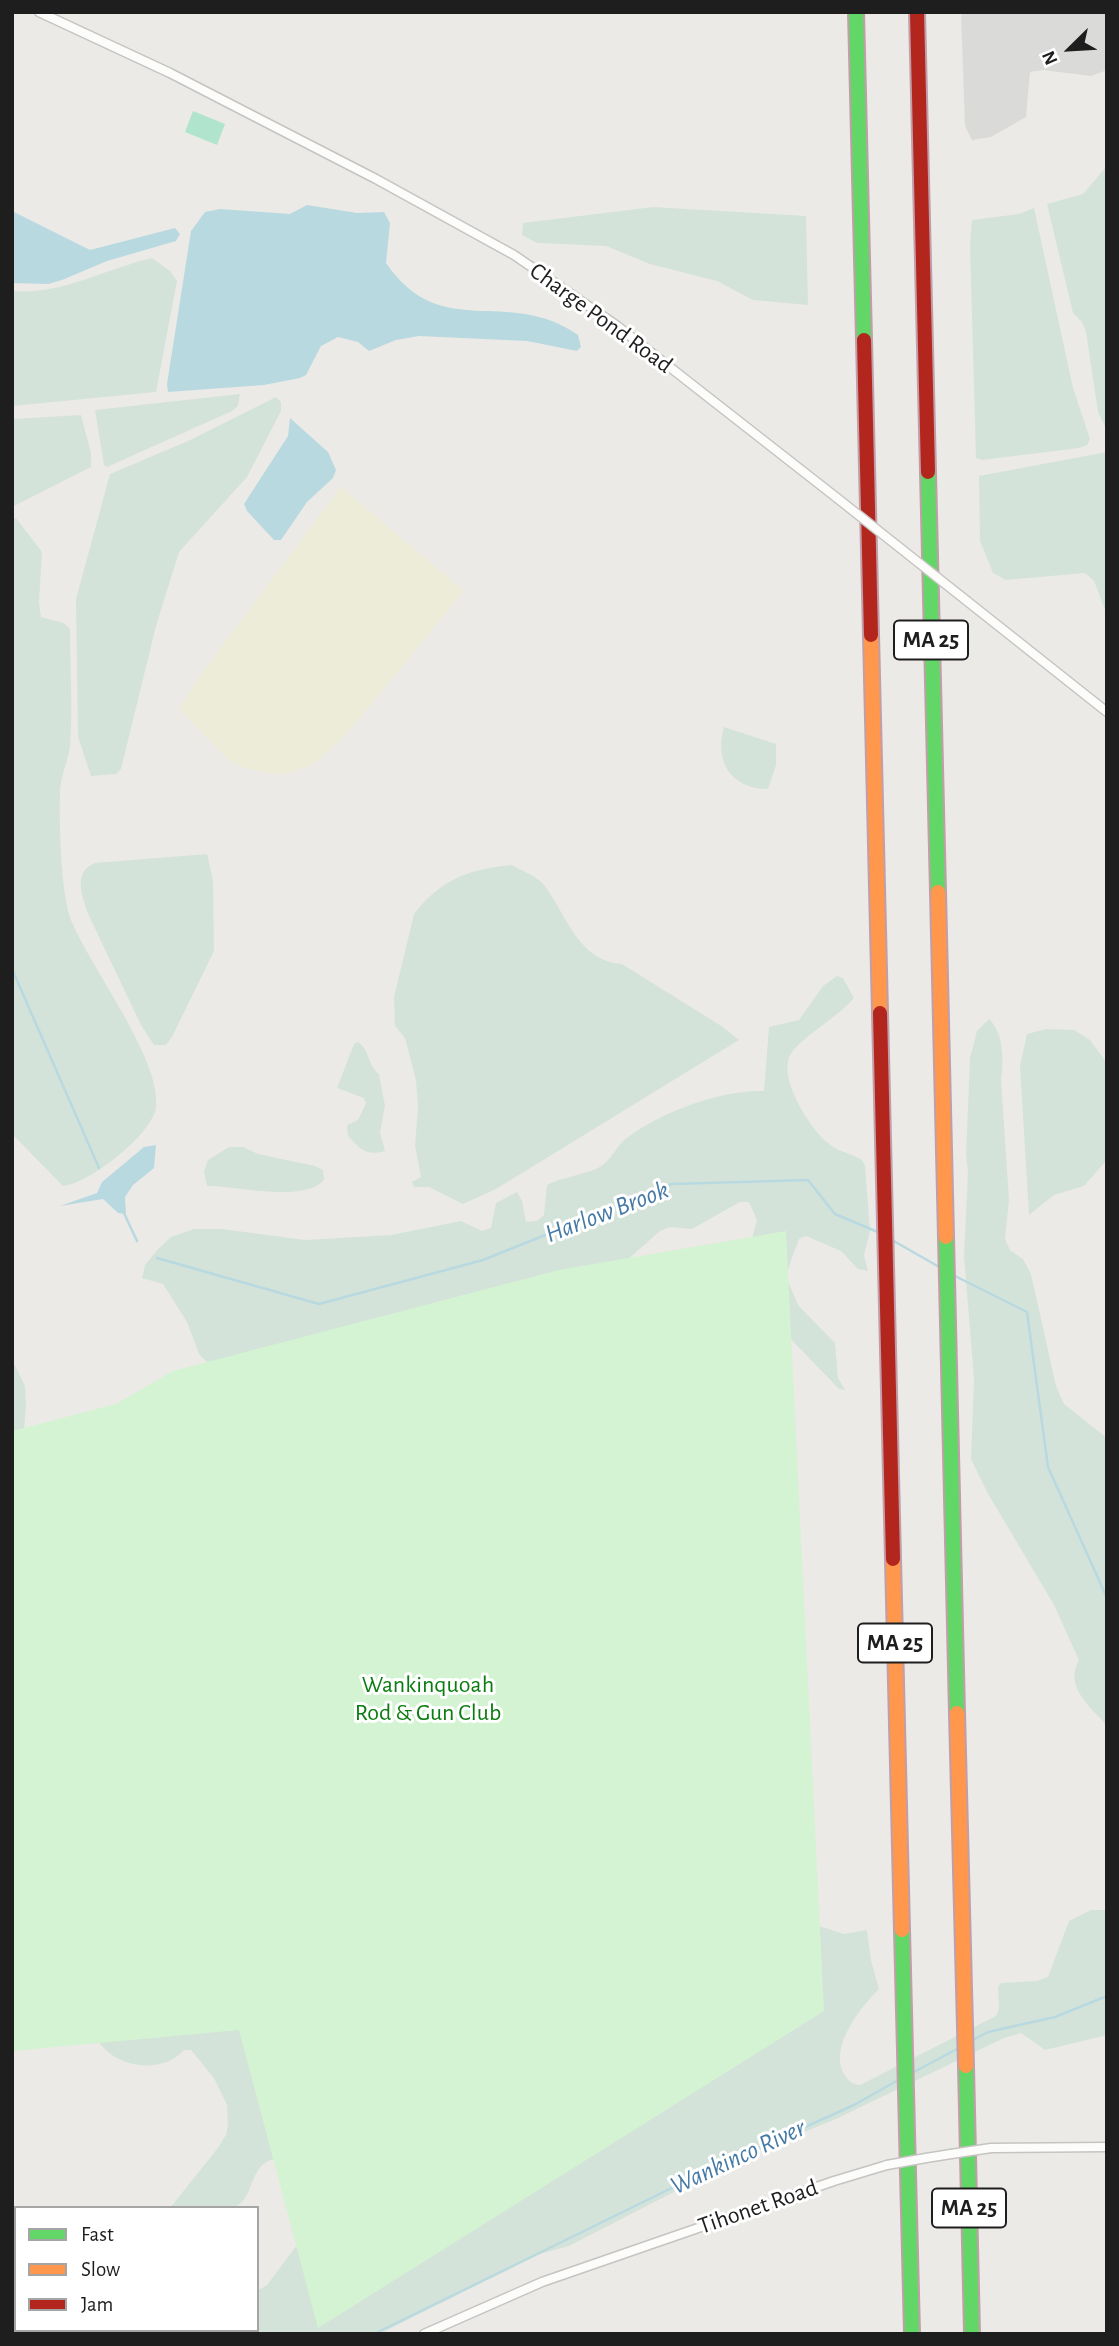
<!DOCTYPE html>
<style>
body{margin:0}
#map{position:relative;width:1119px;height:2346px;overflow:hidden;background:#eceae6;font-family:"Alegreya Sans",sans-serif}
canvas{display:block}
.frame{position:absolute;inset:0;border:14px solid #1e1e1e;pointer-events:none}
.legend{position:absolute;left:14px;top:2206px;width:245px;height:126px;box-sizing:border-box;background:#fff;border:2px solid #a5a5a5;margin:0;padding:9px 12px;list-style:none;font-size:21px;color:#1e1e1e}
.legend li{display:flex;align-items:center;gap:14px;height:35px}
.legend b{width:35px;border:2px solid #a5a5a5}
.north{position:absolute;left:1035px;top:14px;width:70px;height:70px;-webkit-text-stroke:5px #fff;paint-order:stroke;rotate:246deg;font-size:19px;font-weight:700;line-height:28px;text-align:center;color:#1e1e1e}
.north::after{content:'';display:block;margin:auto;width:24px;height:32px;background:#1e1e1e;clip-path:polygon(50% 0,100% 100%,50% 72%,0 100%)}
</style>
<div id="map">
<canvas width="1119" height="2346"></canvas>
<div class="frame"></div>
<ul class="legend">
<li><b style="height:9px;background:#63d668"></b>Fast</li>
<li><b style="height:9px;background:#ff974d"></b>Slow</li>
<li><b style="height:9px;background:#b3261e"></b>Jam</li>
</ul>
<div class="north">N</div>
</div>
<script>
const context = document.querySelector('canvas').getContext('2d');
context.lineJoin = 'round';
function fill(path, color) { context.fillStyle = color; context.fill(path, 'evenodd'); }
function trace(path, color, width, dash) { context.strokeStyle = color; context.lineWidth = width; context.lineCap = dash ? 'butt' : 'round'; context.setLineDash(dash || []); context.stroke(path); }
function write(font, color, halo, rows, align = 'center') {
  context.font = font + ' "Alegreya Sans",sans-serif'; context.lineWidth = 6; context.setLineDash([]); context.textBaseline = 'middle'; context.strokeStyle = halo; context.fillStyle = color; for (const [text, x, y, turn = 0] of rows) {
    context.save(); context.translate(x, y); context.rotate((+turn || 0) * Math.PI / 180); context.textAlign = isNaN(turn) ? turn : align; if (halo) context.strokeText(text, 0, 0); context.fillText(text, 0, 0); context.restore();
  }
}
fill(new Path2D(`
 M961,12H1107V70L1091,76L1043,70L1030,72L1026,117L991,137L972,140L965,126Z`), '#dadad8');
fill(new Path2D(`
 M341,487L464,591L345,736L325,754L312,765L286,774H271L242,767L229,760L179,709L202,673Z`), '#edecd9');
fill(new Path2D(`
 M1107,166V431L1098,412L1086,332L1082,322L1073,313L1047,204L1083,194Z
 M653,207L806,216L808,305L753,300L717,281L650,264L606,246L537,243L522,235L523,223Z
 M1034,208L1073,388L1090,439L1087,445L1079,448L982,460L976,458L970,245L972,220L1019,214Z
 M152,258L170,271L177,281L156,392L12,406V291C62,295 105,269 152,258Z
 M240,394L238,406L232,411L107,467L104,465L95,410Z
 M276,397L281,402V411L247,477L179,552L156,626L121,769L116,774L91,776L78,737L76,599L110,474L188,441Z
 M81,415L91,453V467L12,507V419Z
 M1107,452V615L1094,581L1085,573L1006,580L993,573L980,541L979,476Z
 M16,518L42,552L39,603L41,617L64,623L70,629C70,667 73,708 70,746C68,762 60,777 60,793C59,822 61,895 71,920C90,967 162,1060 156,1107C153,1134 89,1184 63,1186L12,1134V519Z
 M724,727L776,744V765L768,789C730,789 714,760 724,727Z
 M207,854L213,880L214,951L172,1037L166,1045H154L141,1025L89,916C82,897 72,872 95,863Z
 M512,865C522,871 537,876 544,885C567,915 578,961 622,964L723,1027L739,1040L496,1189L463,1204L429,1187H414L412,1182L421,1177L415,1146L418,1106L416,1080L405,1038L395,1026L394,997L414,914C441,879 469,869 512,865Z
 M837,976L843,978L854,998C838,1017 806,1034 792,1052C775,1074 810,1129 828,1143C838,1152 851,1153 862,1160L865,1166L870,1231L864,1255L868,1271L858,1269L841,1251L806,1236L799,1239L788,1269V1281L798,1305L835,1343L838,1378L845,1390L839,1389L781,1329L749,1250L757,1220L749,1202H740L692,1229L670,1227L660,1231L617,1269L813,1924L844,1934L867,1930L871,1960L879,1989C862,2006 830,2045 843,2072C847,2080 851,2084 860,2085L996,2016L999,2009L998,1987L1001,1983L1037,1981L1048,1977L1069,1921L1091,1910H1107V2035L1045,2050L1021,2033L1004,2038L836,2119L736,2160L569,2246L540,2254L379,2334H76L79,2330H257V2291L267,2285L297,2245L274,2159C247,2166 256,2199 233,2208C221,2212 184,2208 170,2208L217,2149L226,2135L228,2124L227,2105L214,2078L191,2050H184C163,2074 117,2069 99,2042C95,2036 93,2028 90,2021L208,1363L199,1354L187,1322L163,1284L142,1278L145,1265L158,1249L171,1237L194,1229H222L305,1240L391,1235L461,1221L482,1231L491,1228L496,1203L517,1192L522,1201L526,1222L537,1221L544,1215L547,1185C563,1177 582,1175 598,1168C612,1161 616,1145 628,1137C661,1112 723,1089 764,1091L769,1027L799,1020L823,986Z
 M989,1019C1004,1033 1004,1062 1001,1080L1009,1200L1005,1239L1010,1250L1023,1259L1031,1274L1056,1386L1064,1404L1107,1438V1726C1092,1708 1063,1687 1079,1660L1054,1605L987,1492L971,1459L974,1379L964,1256L968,1172L966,1155L970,1058L977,1031Z
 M1046,1029L1074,1030L1090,1040L1107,1063V1160L1084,1186L1054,1195L1029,1215L1020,1066L1027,1034Z
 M358,1042C370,1050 368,1066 379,1074L385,1106L380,1132L385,1151C366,1156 361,1150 348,1136L347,1125L358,1120L366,1103L364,1098L337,1088L354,1044Z
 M229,1147H243L258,1154L315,1166L323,1170L324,1180C303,1203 239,1186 207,1186L204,1172L208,1160Z
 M12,1359L25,1386L26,1406L12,1573Z`), '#d4e3d9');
fill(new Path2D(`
 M786,1231L824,2011L318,2328L239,2030L12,2051V1431L116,1404L173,1371L559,1270Z`), '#d4f3d2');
fill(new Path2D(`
 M193,111L225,124L217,145L185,132Z`), '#b1e4cc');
fill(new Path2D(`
 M307,205L357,213L384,212L390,223L386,263C442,344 506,285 578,335L581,347L577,351L527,341L419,336L396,340L369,351L358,342L338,337L321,346L306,375L300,378L264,385L168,392L167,384L191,231L205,212L220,209L290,214Z
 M12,211L90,250L175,228L180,234L176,241L107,261L62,280L48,284L12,283Z
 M290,418L328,452L336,470L333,478L307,502L281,540H274L247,511L244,504L288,436Z
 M156,1145L154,1168L133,1185L125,1197L126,1214L118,1213L103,1199L60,1206L97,1193L102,1182L144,1147Z`), '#b9d9e0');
trace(new Path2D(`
 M12,969L99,1168
 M123,1211L137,1241
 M892,1240L941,1268
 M157,1258L319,1304L483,1260L672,1184L808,1180L835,1214L880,1233
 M953,1275L1027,1312L1048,1467L1107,1598
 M971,2041L988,2032L1055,2017L1107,1996
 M912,2073L959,2048
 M374,2334L690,2179L854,2105L900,2079`), '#b9d9e0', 2.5);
const street = new Path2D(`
 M39,12L170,73L376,179L514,255L616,325L837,498
 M967,601L1107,712
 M991,2148L1107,2147
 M926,2158L951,2154
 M424,2334L542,2282L834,2181L887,2165`);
const fast = new Path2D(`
 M856,12L864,340
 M928,472L938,892
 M946,1237L957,1713
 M902,1930L912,2334
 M966,2066L972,2334`);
const slow = new Path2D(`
 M871,635L880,1013
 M938,892L946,1237
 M893,1559L902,1930
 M957,1713L966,2066`);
const jam = new Path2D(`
 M917,12L928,472
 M864,340L871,635
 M880,1013L893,1559`);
trace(street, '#c5c4c2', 11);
trace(fast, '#c29ea9', 18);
trace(slow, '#c29ea9', 18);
trace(jam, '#c29ea9', 18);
trace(street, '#fcfcfb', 8);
trace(fast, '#63d668', 14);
trace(slow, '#ff974d', 14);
trace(jam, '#b3261e', 14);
const streetBridge = new Path2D(`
 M837,498L967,601
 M951,2154L991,2148
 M887,2165L926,2158`);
trace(streetBridge, '#c5c4c2', 11, []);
trace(streetBridge, '#fcfcfb', 8);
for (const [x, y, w] of [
 [931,640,74],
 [895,1643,74],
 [969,2208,74]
]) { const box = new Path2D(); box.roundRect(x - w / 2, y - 19.5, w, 39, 5); context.fillStyle = '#fff'; context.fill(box); trace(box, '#1e1e1e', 2); }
write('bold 23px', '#1e1e1e', null, [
 ["MA 25",931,640],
 ["MA 25",895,1643],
 ["MA 25",969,2208]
]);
write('24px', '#1e1e1e', '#fff', [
 ["Charge Pond Road",601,318,36],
 ["Tihonet Road",758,2207,-19]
]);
write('24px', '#0b7d10', '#fff', [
 ["Wankinquoah",428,1685],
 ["Rod & Gun Club",428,1713]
]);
write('italic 26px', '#467aa6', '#fff', [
 ["Harlow Brook",607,1212,-21],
 ["Wankinco River",738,2157,-25]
]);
</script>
